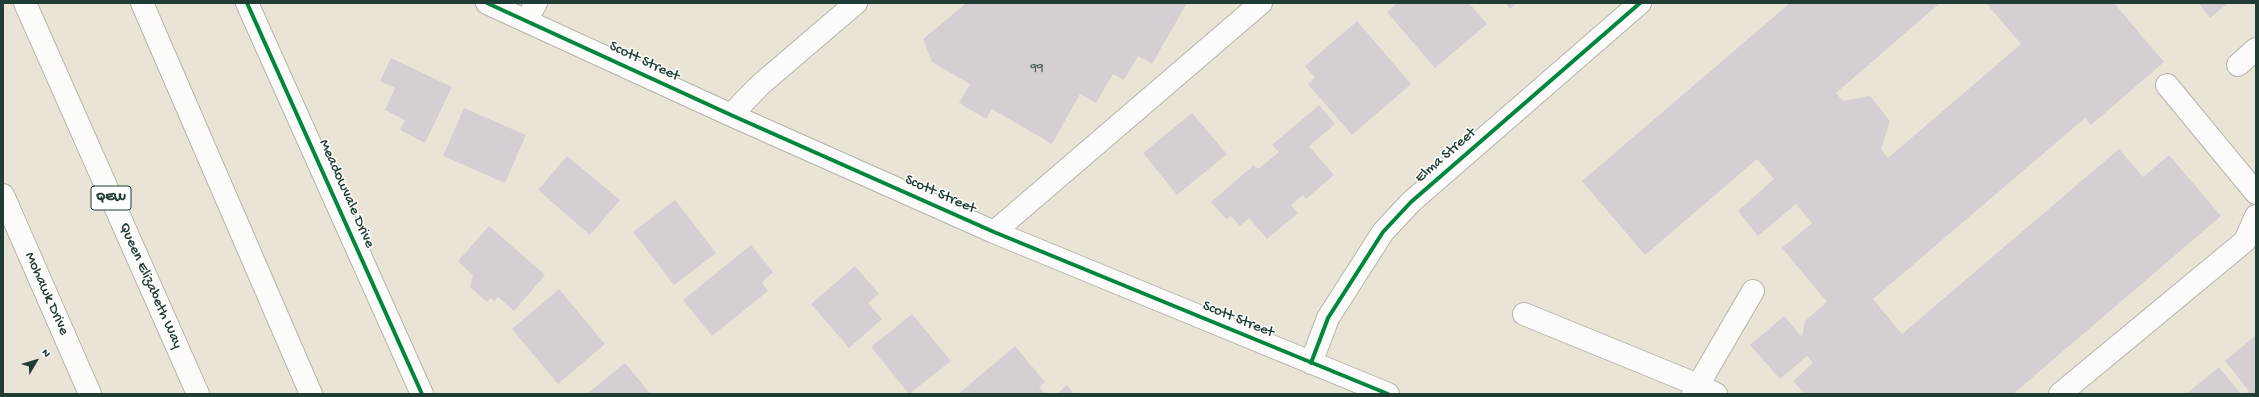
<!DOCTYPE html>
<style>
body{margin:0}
#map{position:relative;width:2259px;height:397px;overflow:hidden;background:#eae4d7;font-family:"Gochi Hand",sans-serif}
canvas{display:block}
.frame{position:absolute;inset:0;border:4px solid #1f3d34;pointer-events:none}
.north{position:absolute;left:16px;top:341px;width:40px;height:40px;-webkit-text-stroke:3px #fff;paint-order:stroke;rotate:52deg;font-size:11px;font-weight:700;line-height:16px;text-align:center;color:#1f3d34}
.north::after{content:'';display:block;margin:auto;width:14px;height:18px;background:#1f3d34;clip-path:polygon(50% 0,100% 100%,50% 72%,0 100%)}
</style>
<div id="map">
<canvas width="2259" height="397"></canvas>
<div class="frame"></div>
<div class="north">N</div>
</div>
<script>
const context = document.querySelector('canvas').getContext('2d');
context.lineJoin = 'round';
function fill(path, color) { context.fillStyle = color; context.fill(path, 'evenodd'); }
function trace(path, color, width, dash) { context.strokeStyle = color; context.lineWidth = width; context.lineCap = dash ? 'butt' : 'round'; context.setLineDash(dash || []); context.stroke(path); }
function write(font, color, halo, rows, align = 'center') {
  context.font = font + ' "Gochi Hand",sans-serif'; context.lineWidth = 3; context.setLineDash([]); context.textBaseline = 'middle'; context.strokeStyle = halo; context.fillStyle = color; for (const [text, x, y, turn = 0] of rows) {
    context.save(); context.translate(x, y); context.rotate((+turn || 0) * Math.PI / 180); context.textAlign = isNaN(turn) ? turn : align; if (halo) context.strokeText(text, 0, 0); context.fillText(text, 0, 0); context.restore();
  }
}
fill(new Path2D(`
 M964,3H1187L1152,64L1138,56L1124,80L1113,74L1096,103L1080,94L1052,144L992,109L986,119L959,103L970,84L932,62L923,39L964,5Z
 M1397,3H1469L1487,24L1435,68L1387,12Z
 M1505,3H1517L1510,9Z
 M1790,3H1940L1836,93L1843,101L1870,96L1890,121L1881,149L1888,158L2021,44L1986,3H2114L2164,62L2091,125L2085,118L1873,299L1902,334L2119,149L2143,177L2169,155L2221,216L2013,394H1805L1793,381L1813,363L1807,356L1780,379L1750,345L1784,316L1802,337L1805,321L1827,302L1782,248L1812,223L1796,204L1758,236L1738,211L1774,179L1757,159L1645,255L1582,181Z
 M2199,3H2228L2210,18Z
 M1357,21L1411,84L1352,135L1308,84L1315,78L1305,66Z
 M391,58L452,87L425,143L400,130L405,120L385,110L395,88L380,81Z
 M1319,105L1335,124L1309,146L1334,175L1306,199L1303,195L1291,205L1298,213L1267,239L1249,218L1240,226L1231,216L1226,219L1211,202L1254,165L1258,169L1279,152L1272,145Z
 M464,108L526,135L505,183L443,156Z
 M1192,113L1227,154L1177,195L1143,153Z
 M567,156L620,200L590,235L538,190Z
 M675,200L716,253L674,285L633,232Z
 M489,226L545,275L514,311L498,297L494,301L491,298L487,302L470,287L473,276L458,261Z
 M751,245L773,272L762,282L768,291L712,336L683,300Z
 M855,266L879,294L868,303L882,319L849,348L811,304Z
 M559,289L605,344L558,384L512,329Z
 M912,314L951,361L909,394L871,347Z
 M2256,335V394H2245L2249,391L2225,361Z
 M1015,346L1045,382L1039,387L1045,394H958Z
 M625,363L650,393L587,394Z
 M2219,367L2241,394H2186Z
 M1067,385L1074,394H1057Z`), '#d5cfd4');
const minor = new Path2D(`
 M247,3L422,394
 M487,3L731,115L994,232L1388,394
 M526,21L536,3
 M2238,65L2256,49
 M2167,85L2256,193
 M731,115L760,85L856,3
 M3,195L90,394
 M994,232L1261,3
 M1524,314L1698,385L1716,394
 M1311,363L1328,318L1383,232L1411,202L1640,3
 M1693,394L1753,291
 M2060,394L2245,241L2256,216`);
const highway = new Path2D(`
 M25,3L198,394
 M142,3L311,394`);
trace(minor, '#b5b4ab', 24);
trace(highway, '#b5b4ab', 24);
trace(minor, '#fcfbf9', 22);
trace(highway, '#fcfbf9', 22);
trace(new Path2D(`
 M247,3L422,394
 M487,3L731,115L994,232L1388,394
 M1311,363L1328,318L1383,232L1411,202L1640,3`), '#00873e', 4);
write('13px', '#4c625c', null, [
 ["99",1037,69]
]);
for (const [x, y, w] of [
 [111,198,40]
]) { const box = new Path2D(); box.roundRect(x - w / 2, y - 12, w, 24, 3); context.fillStyle = '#fff'; context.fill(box); trace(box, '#1f3d34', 1); }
write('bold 14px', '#1f3d34', null, [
 ["QEW",111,198]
]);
write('15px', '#1f3d34', '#fff', [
 ["Scott Street",644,62,25],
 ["Elma Street",1446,156,-41],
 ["Meadowvale Drive",346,194,66],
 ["Scott Street",940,195,24],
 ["Queen Elizabeth Way",150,286,66],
 ["Mohawk Drive",46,294,66],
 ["Scott Street",1238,320,22]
]);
</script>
